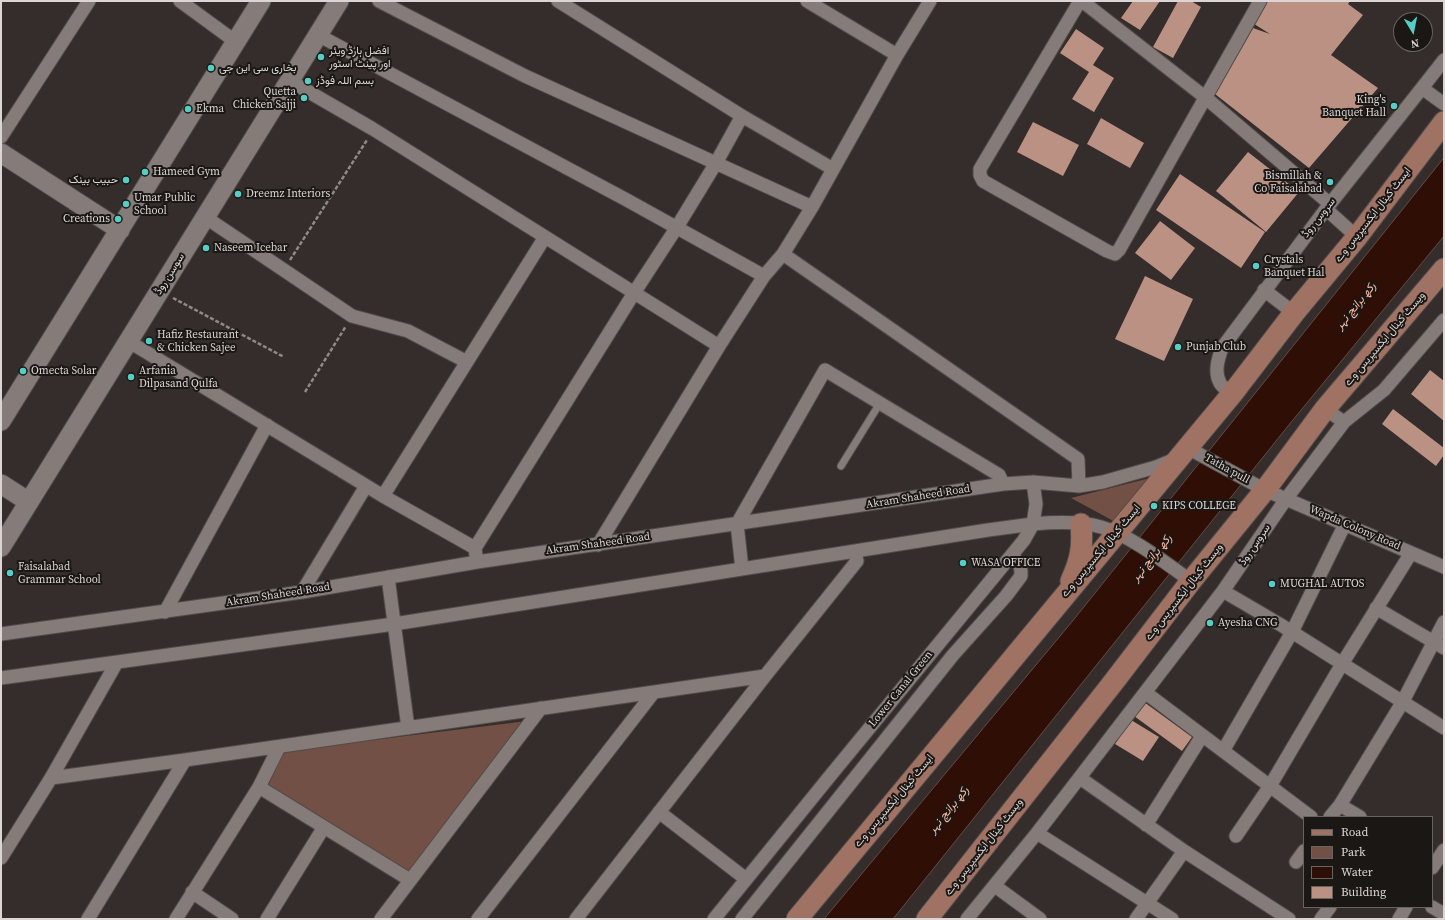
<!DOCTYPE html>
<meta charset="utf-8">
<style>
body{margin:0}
#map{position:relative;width:1445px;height:920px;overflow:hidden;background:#352d2b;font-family:"Source Serif 4",serif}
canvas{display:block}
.frame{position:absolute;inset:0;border:2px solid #dbd6d4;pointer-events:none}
.legend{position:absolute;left:1303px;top:816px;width:130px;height:92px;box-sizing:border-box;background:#1a1715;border:1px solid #676361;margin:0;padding:5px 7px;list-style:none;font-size:12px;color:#dbd6d4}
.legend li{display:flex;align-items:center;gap:8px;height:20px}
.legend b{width:20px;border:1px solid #676361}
.north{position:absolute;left:1393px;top:12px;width:40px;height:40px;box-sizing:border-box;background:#1a1715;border:1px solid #676361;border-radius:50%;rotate:170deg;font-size:11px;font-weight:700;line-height:16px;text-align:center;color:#dbd6d4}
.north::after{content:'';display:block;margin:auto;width:14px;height:18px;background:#55cec5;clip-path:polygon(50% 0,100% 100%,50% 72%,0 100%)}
</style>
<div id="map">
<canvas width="1445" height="920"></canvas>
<div class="frame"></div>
<ul class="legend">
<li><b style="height:5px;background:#a07264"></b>Road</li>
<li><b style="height:11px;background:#725045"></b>Park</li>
<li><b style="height:11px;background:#2e0e05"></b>Water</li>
<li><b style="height:11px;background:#bb9183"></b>Building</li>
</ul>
<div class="north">N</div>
</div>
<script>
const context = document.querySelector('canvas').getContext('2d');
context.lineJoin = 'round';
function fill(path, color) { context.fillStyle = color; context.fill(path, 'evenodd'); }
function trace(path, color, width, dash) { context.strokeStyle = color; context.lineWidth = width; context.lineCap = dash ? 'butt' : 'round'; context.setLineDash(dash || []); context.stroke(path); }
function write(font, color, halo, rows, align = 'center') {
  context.font = font + ' "Source Serif 4",Vazirmatn,serif'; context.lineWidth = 4; context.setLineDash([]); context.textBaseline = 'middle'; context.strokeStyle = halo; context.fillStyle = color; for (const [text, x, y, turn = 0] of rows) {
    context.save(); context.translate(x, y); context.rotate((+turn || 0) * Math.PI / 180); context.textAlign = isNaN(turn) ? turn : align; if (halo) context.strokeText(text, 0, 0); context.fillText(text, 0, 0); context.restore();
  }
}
fill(new Path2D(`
 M1154,477L1119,524L1071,498Z
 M527,721L409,874L267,788L284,751Z`), '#725045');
const water = new Path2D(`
 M1444,158V236L1288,426L893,919H824L1071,623Z`);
fill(water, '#2e0e05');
trace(water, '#624a43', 1);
fill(new Path2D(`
 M1133,1H1160L1140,30L1121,18Z
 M1178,1H1191L1201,7L1173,58L1153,47Z
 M1263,1H1350L1348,4L1363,15L1331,55L1378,88L1309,168L1215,94L1253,28L1270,34L1251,22Z
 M1076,29L1104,48L1093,65L1114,78L1094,112L1072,99L1089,72L1060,53Z
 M1101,118L1144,143L1130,168L1087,144Z
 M1033,122L1079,145L1063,176L1017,152Z
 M1248,152L1299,192L1266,232L1216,191Z
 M1180,174L1265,232L1241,268L1156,210Z
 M1160,221L1195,248L1171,280L1135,253Z
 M1145,276L1193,299L1164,361L1115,339Z
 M1430,370L1444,381V421L1411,394Z
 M1393,409L1444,448V455L1436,466L1382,424Z
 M1144,702L1192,737L1182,751L1134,716Z
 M1131,720L1159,737L1143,761L1115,744Z`), '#bb9183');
const lane = new Path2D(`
 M841,466L880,403`);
const street = new Path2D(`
 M180,1L236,42
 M379,1L525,76L812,207
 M558,1L742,116L833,169
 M807,1L897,55
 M1080,1L980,169V175L983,181L1107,251L1115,254L1119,250L1260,1
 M1082,1L1206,98L1330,204
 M318,35L625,199L764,276
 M1444,60L1422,88L1444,104
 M290,81L373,129L719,346
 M1,137L89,1
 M1326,209L1357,237
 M205,217L352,316L408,331L467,362
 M783,254L1078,459L1079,486
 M1264,290L1294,313
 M128,341L383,496L475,548L476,556
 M1232,394C1229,391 1222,387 1220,383C1214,372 1218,359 1222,348L1326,209L1422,88
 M1325,409L1344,422L1384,390L1444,320
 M383,496L545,237
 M598,545L719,346L764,276L783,254L812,207L897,55L930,1
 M475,548L634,293L677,227L716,163L742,116
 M742,569L737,524L825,370L999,475L1003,484
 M388,577L408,728
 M1223,591L1281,625L1444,728
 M302,592L366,486
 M1376,608L1444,648
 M165,612L267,425
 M1,634L302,592L477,562L1003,484L1033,482L1079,486L1103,482L1156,467L1173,460L1188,448L1265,490L1444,567
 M1,678L394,624L988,530L1033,524L1036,504L1033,482
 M1146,693L1311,817
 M1223,751L1292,632L1345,524
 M51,778L185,760L765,676
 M1080,778L1184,851L1289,919
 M259,787L410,880
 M1340,805L1360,817
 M659,812L746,879
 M1330,817L1340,805L1402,703L1444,622
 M1146,825L1202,736
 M1037,833L1172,919
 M1236,836L1270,786L1342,664L1411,553
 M1,858L51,778L117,662
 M1296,862L1304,851
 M1432,868L1444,850
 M995,886L1040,919
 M192,892L232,919
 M1432,907L1444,914
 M88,919L185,760
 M176,919L259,787L279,747
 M267,919L324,827
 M381,919L541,708
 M478,919L654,692
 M576,919L765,676L857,561L855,552
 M714,919L830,776L1024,540L1033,524C1055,522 1079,521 1101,527C1130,535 1167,564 1191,581
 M742,919L953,655L1006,596L1021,576V571L1020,566L1016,560L1011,556
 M967,919L1037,833L1223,591L1286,499L1344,422
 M1136,919L1184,851
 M1321,919L1330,907
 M1399,919L1406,907`);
const secondary = new Path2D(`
 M1,153L120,230
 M1,421L261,1
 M1,484L29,502
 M1,547L339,1`);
const primary = new Path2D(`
 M1071,581C1081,559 1083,547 1081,524
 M797,919L1232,394L1294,313L1357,237L1444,122
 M927,919L1112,684L1191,581L1265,490L1325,409L1444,269`);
trace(lane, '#524c49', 9);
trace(street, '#524c49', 15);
trace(secondary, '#524c49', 21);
trace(primary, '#524c49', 23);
trace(new Path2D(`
 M290,260L367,140
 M173,298L284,357
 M305,392L346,326`), '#908987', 2.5, [4, 2]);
trace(lane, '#857c79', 7);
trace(street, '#857c79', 13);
trace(secondary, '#857c79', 19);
trace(primary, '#a07264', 21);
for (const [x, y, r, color] of [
 [321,57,4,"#55cec5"],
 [211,68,4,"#55cec5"],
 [308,81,4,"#55cec5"],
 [304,98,4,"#55cec5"],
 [1394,106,4,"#55cec5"],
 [188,109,4,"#55cec5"],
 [145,172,4,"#55cec5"],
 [126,180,4,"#55cec5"],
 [1330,182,4,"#55cec5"],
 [238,194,4,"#55cec5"],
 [126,204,4,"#55cec5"],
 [118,219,4,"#55cec5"],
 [206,248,4,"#55cec5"],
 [1256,266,4,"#55cec5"],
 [149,341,4,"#55cec5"],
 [1178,347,4,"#55cec5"],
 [23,371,4,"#55cec5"],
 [131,377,4,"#55cec5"],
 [1154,506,4,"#55cec5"],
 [963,563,4,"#55cec5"],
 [10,573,4,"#55cec5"],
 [1272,584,4,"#55cec5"],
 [1210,623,4,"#55cec5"]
]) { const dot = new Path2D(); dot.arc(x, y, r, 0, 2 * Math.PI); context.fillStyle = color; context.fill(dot); trace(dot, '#1a1715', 1.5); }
write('11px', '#dbd6d4', '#1a1715', [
 ["افضل ہارڈ ویئر",329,51],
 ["اور پینٹ اسٹور",329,64],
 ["بخاری سی این جی",219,68],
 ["بسم اللہ فوڈز",316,81],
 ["Quetta",296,92,"right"],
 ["Chicken Sajji",296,105,"right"],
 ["King's",1386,100,"right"],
 ["Banquet Hall",1386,113,"right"],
 ["Ekma",196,109],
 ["Hameed Gym",153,172],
 ["Bismillah &",1322,176,"right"],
 ["Co Faisalabad",1322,189,"right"],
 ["حبیب بینک",118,180,"right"],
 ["Dreemz Interiors",246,194],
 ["Umar Public",134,198],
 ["School",134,211],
 ["Creations",110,219,"right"],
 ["Naseem Icebar",214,248],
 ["Crystals",1264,260],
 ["Banquet Hal",1264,273],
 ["Hafiz Restaurant",157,335],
 ["& Chicken Sajee",157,348],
 ["Punjab Club",1186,347],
 ["Omecta Solar",31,371],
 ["Arfania",139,371],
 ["Dilpasand Qulfa",139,384],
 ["KIPS COLLEGE",1162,506],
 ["WASA OFFICE",971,563],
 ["Faisalabad",18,567],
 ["Grammar School",18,580],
 ["MUGHAL AUTOS",1280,584],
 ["Ayesha CNG",1218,623]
], 'left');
write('11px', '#dbd6d4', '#1a1715', [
 ["ایسٹ کینال ایکسپریس وے",1373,215,-52],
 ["سروس روڈ",1319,218,-52],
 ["سوسن روڈ",170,274,-58],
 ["ویسٹ کینال ایکسپریس وے",1385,339,-50],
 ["Tatha pull",1227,469,29],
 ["Akram Shaheed Road",918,497,-9],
 ["Wapda Colony Road",1355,528,23],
 ["Akram Shaheed Road",598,544,-8],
 ["سروس روڈ",1255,545,-56],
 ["ایسٹ کینال ایکسپریس وے",1101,551,-50],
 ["ویسٹ کینال ایکسپریس وے",1184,592,-52],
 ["Akram Shaheed Road",278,595,-9],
 ["Lower Canal Green",901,689,-51],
 ["ایسٹ کینال ایکسپریس وے",894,801,-50],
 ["ویسٹ کینال ایکسپریس وے",984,847,-52]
]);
write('italic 12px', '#fcb8a2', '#1a1715', [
 ["رکھ برانچ نہر",1356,306,-51],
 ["رکھ برانچ نہر",1152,558,-51],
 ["رکھ برانچ نہر",949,810,-51]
]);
</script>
